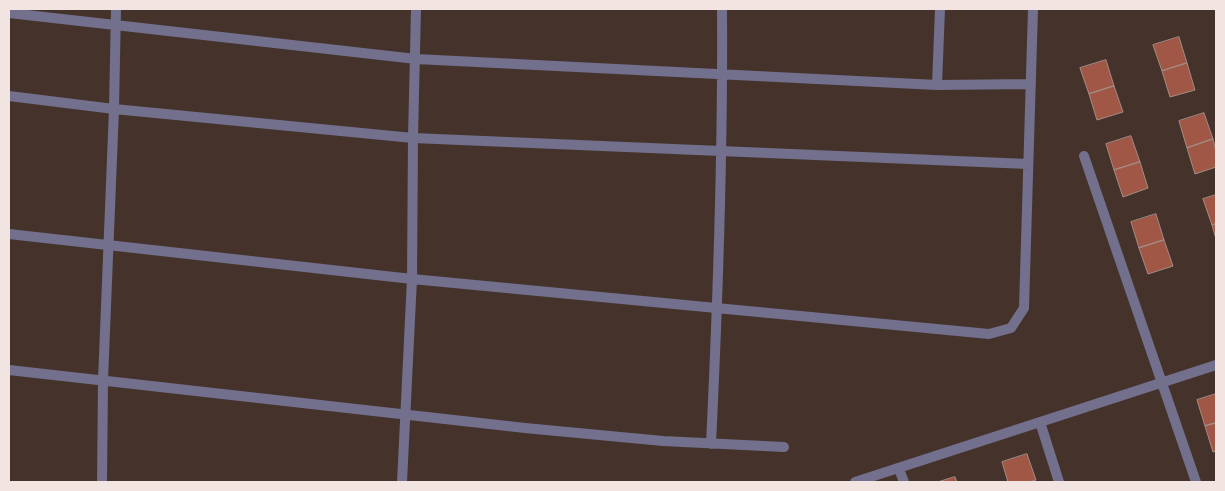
<!DOCTYPE html>
<style>
body{margin:0}
#map{position:relative;width:1225px;height:491px;overflow:hidden;background:#45332b;font-family:Quicksand,sans-serif}
canvas{display:block}
.frame{position:absolute;inset:0;border:10px solid #f2e5e1;pointer-events:none}
</style>
<div id="map">
<canvas width="1225" height="491"></canvas>
<div class="frame"></div>
</div>
<script>
const context = document.querySelector('canvas').getContext('2d');
context.lineJoin = 'round';
function fill(path, color) { context.fillStyle = color; context.fill(path, 'evenodd'); }
function trace(path, color, width, dash) { context.strokeStyle = color; context.lineWidth = width; context.lineCap = dash ? 'butt' : 'round'; context.setLineDash(dash || []); context.stroke(path); }
const building = new Path2D(`
 M1179,37L1187,63L1162,71L1153,45Z
 M1106,60L1114,86L1089,94L1080,68Z
 M1187,63L1195,90L1170,97L1162,71Z
 M1114,86L1123,112L1097,120L1089,94Z
 M1204,113L1213,139L1187,148L1179,121Z
 M1131,136L1140,162L1114,170L1106,144Z
 M1213,139L1216,151V167L1195,174L1187,148Z
 M1140,162L1148,188L1123,197L1114,170Z
 M1216,195V224L1212,225L1203,199Z
 M1156,214L1164,240L1139,248L1131,222Z
 M1216,224V239L1212,225Z
 M1164,240L1173,266L1148,274L1139,248Z
 M1216,394V423L1205,426L1197,400Z
 M1216,423V451L1213,452L1205,426Z
 M1027,454L1036,480L1029,482H1008L1002,462Z
 M955,477L957,482H938Z`);
fill(building, '#a05745');
trace(building, '#a48c86', 1);
trace(new Path2D(`
 M9,13L416,59L937,85L1031,84
 M937,85L940,9
 M9,96L114,109L413,138L1028,164
 M1084,156L1196,482
 M9,234L412,279L989,334L1011,328L1024,308L1033,9
 M9,370L525,428L663,441L784,447
 M1040,422L1059,482
 M711,444C718,299 723,154 722,9
 M899,469L904,482
 M102,482L103,380L114,109L116,9
 M402,482L412,279L413,138L416,9
 M855,482L1216,365`), '#72708d', 10);
</script>
